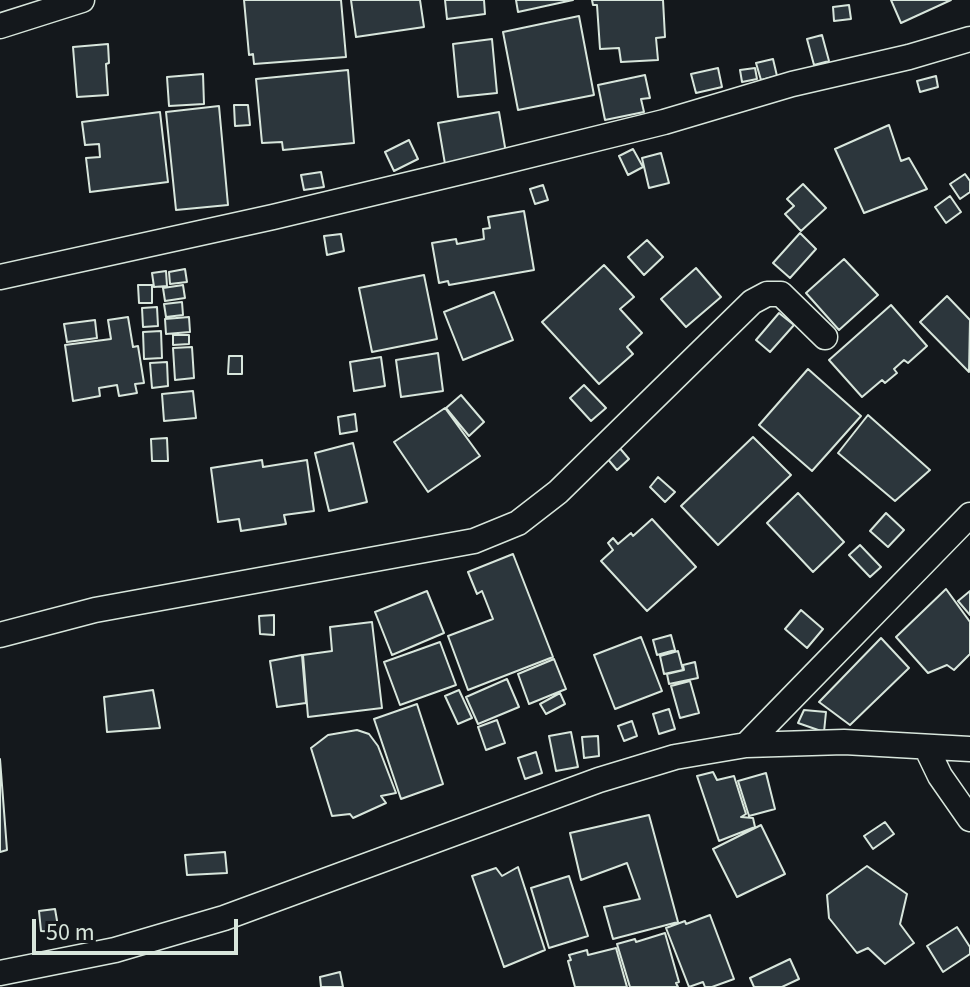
<!DOCTYPE html>
<style>
body{margin:0}
#map{position:relative;width:970px;height:987px;overflow:hidden;background:#14181c;font-family:"Source Sans 3",sans-serif}
canvas{display:block}
.scale{position:absolute;left:32px;top:919px;width:206px;height:36px;box-sizing:border-box;border:4px solid #d8e6dc;border-top:0;padding-left:10px;font-size:24px;line-height:28px;white-space:nowrap;color:#d8e6dc;-webkit-text-stroke:6px #14181c;paint-order:stroke}
</style>
<div id="map">
<canvas width="970" height="987"></canvas>
<div class="scale">50 m</div>
</div>
<script>
const context = document.querySelector('canvas').getContext('2d');
context.lineJoin = 'round';
function fill(path, color) { context.fillStyle = color; context.fill(path, 'evenodd'); }
function trace(path, color, width, dash) { context.strokeStyle = color; context.lineWidth = width; context.lineCap = dash ? 'butt' : 'round'; context.setLineDash(dash || []); context.stroke(path); }
const building = new Path2D(`
 M244,0H341L346,57L254,64L253,54L249,55Z
 M351,0H420L424,27L356,37Z
 M445,0H484L485,14L447,19Z
 M516,0H573L518,12Z
 M592,0H663L665,37L656,38L658,60L621,62L619,48L600,49L597,5H593Z
 M891,0H951L901,23Z
 M849,5L851,19L834,21L833,7Z
 M579,16L594,95L518,110L503,32Z
 M822,35L829,61L814,65L807,39Z
 M492,39L497,93L458,97L453,44Z
 M108,44L109,63L106,64L108,95L77,97L73,47Z
 M773,59L777,76L761,80L756,63Z
 M718,68L722,87L696,93L691,74Z
 M755,68L757,79L742,82L740,70Z
 M348,70L354,143L283,150L282,142L262,143L256,79Z
 M203,74L204,104L169,106L167,77Z
 M645,75L650,98L641,99L644,112L605,120L598,85Z
 M936,76L938,87L920,92L917,81Z
 M234,105H248L250,125L235,126Z
 M219,106L228,205L176,210L166,112Z
 M160,112L168,182L90,192L86,158L100,157L99,144L85,145L82,122Z
 M499,112L506,153L445,164L438,123Z
 M889,125L901,161L909,158L927,189L864,213L835,149Z
 M409,140L418,159L394,171L385,152Z
 M633,149L643,167L628,175L619,156Z
 M661,153L669,183L649,188L642,158Z
 M321,172L324,187L304,190L301,175Z
 M965,174L970,181V192L960,199L950,184Z
 M803,184L826,208L801,231L785,214L794,206L787,199Z
 M543,185L548,200L535,204L530,189Z
 M950,196L961,212L946,223L935,207Z
 M524,211L534,270L449,285L448,281L439,283L432,243L456,239L457,244L484,239L483,229L490,228L488,217Z
 M800,233L816,249L790,278L773,263Z
 M341,234L344,251L327,255L324,236Z
 M647,240L663,257L644,275L628,257Z
 M844,259L878,295L839,330L806,293Z
 M604,265L634,297L620,309L642,333L627,347L633,354L599,384L542,322Z
 M696,268L721,297L686,327L661,299Z
 M185,269L187,282L170,284L169,272Z
 M166,271L167,286L154,287L152,273Z
 M424,275L437,339L372,352L359,288Z
 M138,285H152V303H139Z
 M183,285L185,298L165,301L163,288Z
 M494,292L513,340L463,360L444,312Z
 M947,296L970,320L969,372L920,322Z
 M182,302L183,315L166,317L164,304Z
 M891,305L927,346L908,363L904,360L894,369L897,373L885,383L882,380L862,397L829,360Z
 M157,307L158,326L143,327L142,308Z
 M779,313L794,325L770,352L756,340Z
 M128,317L133,347L138,346L144,383L135,384L137,393L119,396L117,385L99,388L100,396L73,401L65,345L111,339L108,320Z
 M189,317L190,332L166,334L165,319Z
 M95,320L97,338L67,342L64,324Z
 M161,331L162,358L144,359L143,332Z
 M173,335H189V344L173,345Z
 M192,347L194,378L175,380L173,348Z
 M438,353L443,391L401,397L396,360Z
 M229,356H242V374H228Z
 M381,357L385,386L354,391L350,362Z
 M167,362L168,386L152,388L150,363Z
 M808,369L861,416L812,471L759,425Z
 M584,385L606,408L591,421L570,398Z
 M193,391L196,418L164,421L162,394Z
 M461,395L484,422L469,436L446,408Z
 M445,408L480,456L428,492L394,442Z
 M355,414L357,431L340,434L338,417Z
 M868,415L930,470L895,501L838,453Z
 M753,437L791,475L718,545L681,506Z
 M167,438L168,461H152L151,439Z
 M353,443L367,502L329,511L315,453Z
 M618,446L629,459L617,470L606,457Z
 M262,460L263,467L307,460L314,511L284,515L286,524L241,531L239,519L218,522L211,468Z
 M658,477L675,492L665,502L650,487Z
 M798,493L844,542L813,572L767,523Z
 M886,513L904,530L888,547L870,531Z
 M652,519L696,567L647,611L601,561L613,550L608,543L613,538L618,544L631,533L633,536Z
 M860,545L881,567L870,577L849,555Z
 M513,554L553,657L468,690L448,636L493,619L482,591L477,594L468,572Z
 M946,589L970,622V654L954,670L947,665L928,673L896,637Z
 M427,591L444,633L392,655L375,612Z
 M970,591V615L958,601Z
 M801,610L823,629L807,648L785,629Z
 M274,615V635L260,634L259,616Z
 M372,622L382,708L308,717L303,655L332,651L330,627Z
 M671,635L675,650L657,655L653,640Z
 M641,637L662,691L615,709L594,655Z
 M881,638L909,668L850,725L819,702Z
 M440,642L456,685L400,705L384,662Z
 M678,651L683,670L664,674L660,656Z
 M302,655L306,703L277,707L270,661Z
 M554,659L566,689L529,704L518,674Z
 M695,662L698,678L669,684L667,674L684,670L683,665Z
 M507,679L519,707L478,724L466,697Z
 M690,681L699,713L680,718L671,686Z
 M153,690L160,728L107,732L104,697Z
 M459,690L472,718L458,724L445,696Z
 M560,693L565,704L546,714L540,704Z
 M417,704L443,784L401,799L374,719Z
 M669,709L675,729L659,734L653,714Z
 M804,710L826,712L824,732L798,723Z
 M497,720L505,743L486,750L478,727Z
 M632,721L637,736L624,741L618,726Z
 M357,730L369,734L378,746L396,793L381,796L386,803L353,818L350,814L332,816L311,748L328,735Z
 M571,732L578,767L556,771L549,736Z
 M598,736L599,756L584,758L582,737Z
 M536,752L542,773L525,779L518,758Z
 M0,759L7,850L0,852Z
 M713,772L717,780L734,776L746,814L741,817L753,818L755,827L719,841L697,776Z
 M766,773L775,809L749,816L738,781Z
 M649,815L678,922L613,939L604,907L640,899L627,863L581,880L570,833Z
 M885,822L894,834L873,849L864,836Z
 M761,825L785,874L737,897L713,849Z
 M225,852L227,873L187,875L185,855Z
 M867,866L907,894L900,924L914,943L885,964L868,948L857,953L829,918L827,895Z
 M518,867L545,950L504,967L472,876L496,868L502,876Z
 M569,876L588,936L549,948L531,888Z
 M55,909L59,932L41,931L39,911Z
 M710,915L734,979L712,987H705L703,982L689,987L666,928L685,921L686,924Z
 M957,927L970,947V954L943,972L927,946Z
 M665,933L679,982L676,983L678,987H630L617,944L635,939L636,942Z
 M616,948L627,987H575L568,961L571,960L569,955L587,950L588,955Z
 M790,959L799,979L782,987H754L750,978Z
 M340,972L343,987H321L320,977Z`);
fill(building, '#2c363c');
trace(building, '#d8e6dc', 2);
const minor = new Path2D(`
 M0,26L82,0
 M0,277L273,217L490,165L664,122L792,84L909,57L970,39
 M0,635L95,610L474,541L518,523L558,492L752,302L767,294H781L825,337
 M746,745L970,515
 M926,747L940,776L970,819
 M0,973L115,950L224,918L599,780L675,757L746,745L844,742L970,749`);
trace(minor, '#d8e6dc', 27);
trace(minor, '#14181c', 24);
</script>
